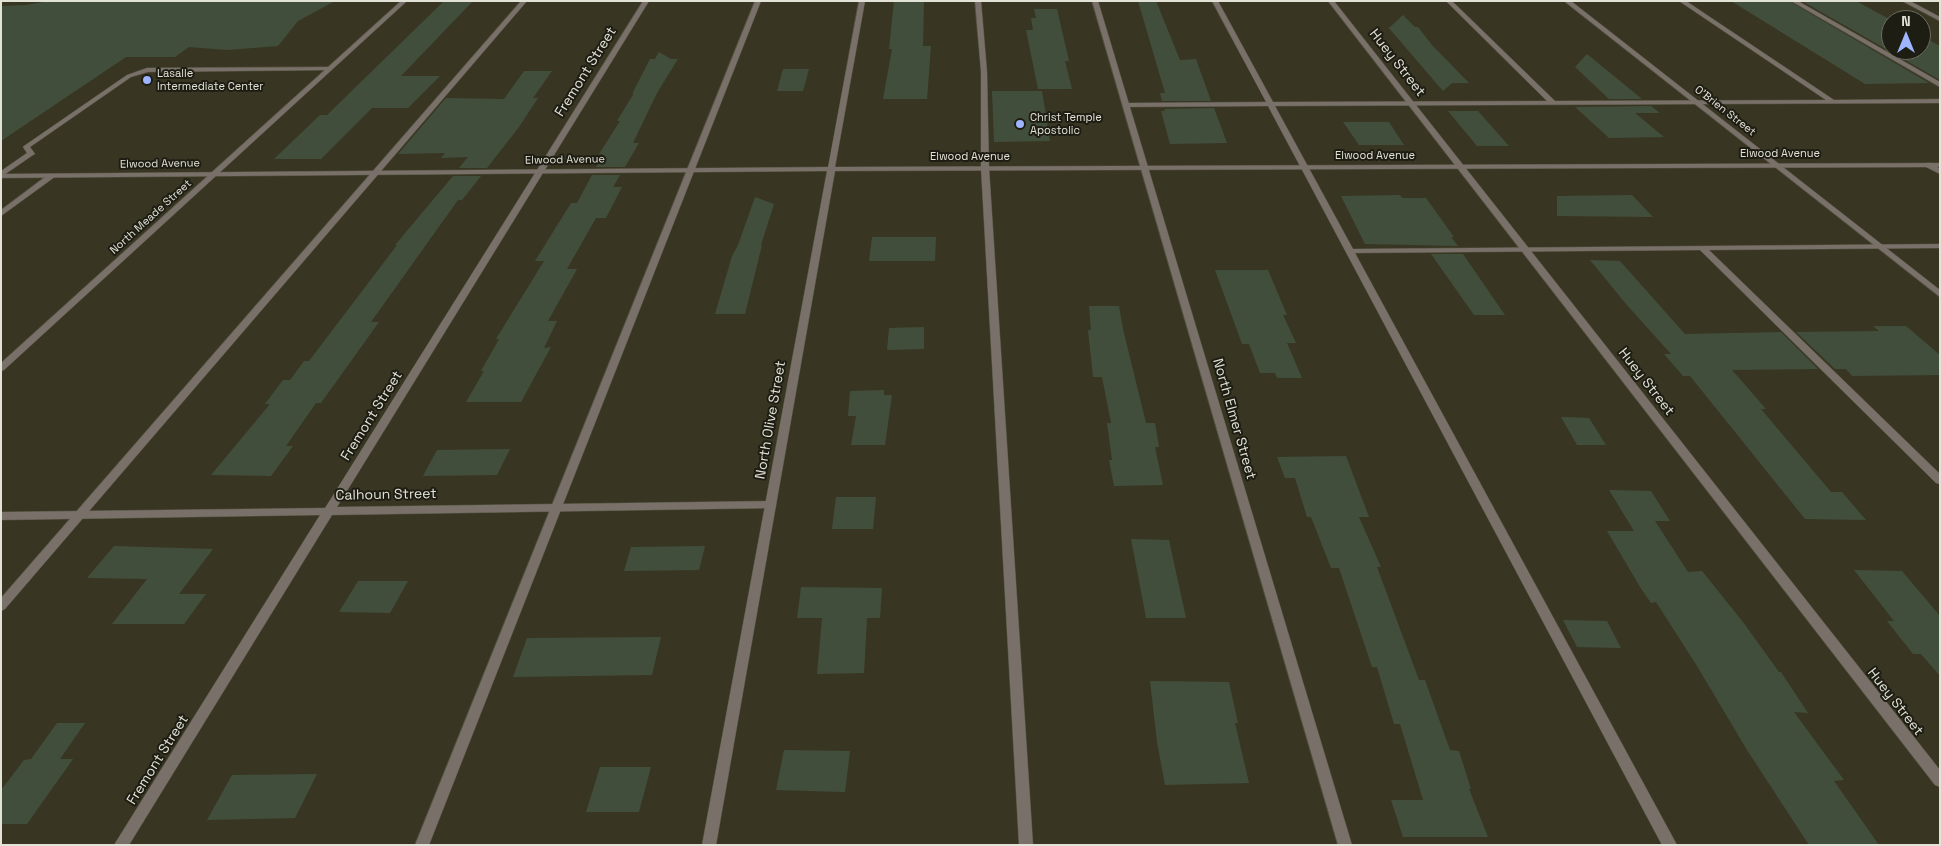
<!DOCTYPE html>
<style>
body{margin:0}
#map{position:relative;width:1941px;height:846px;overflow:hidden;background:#383622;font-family:"Space Grotesk",sans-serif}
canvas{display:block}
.frame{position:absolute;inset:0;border:2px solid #e3e2d6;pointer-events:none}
.north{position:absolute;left:1881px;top:10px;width:50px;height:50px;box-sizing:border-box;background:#1e1d14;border:1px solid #6d6c62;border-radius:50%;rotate:0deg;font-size:14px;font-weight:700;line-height:20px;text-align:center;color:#e3e2d6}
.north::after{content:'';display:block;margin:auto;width:18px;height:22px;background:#9eb4fd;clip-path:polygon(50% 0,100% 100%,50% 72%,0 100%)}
</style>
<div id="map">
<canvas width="1941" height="846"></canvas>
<div class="frame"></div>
<div class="north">N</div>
</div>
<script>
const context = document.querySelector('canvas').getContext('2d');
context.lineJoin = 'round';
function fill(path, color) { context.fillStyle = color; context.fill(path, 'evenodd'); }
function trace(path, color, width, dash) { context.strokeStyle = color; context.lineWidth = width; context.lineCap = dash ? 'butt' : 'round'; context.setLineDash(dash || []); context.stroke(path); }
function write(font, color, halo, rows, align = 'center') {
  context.font = font + ' "Space Grotesk",sans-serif'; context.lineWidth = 4; context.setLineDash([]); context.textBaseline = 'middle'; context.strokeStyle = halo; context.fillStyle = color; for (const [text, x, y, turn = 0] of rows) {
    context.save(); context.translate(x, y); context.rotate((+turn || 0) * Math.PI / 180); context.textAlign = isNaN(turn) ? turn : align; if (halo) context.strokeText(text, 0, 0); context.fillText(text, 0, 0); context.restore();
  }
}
fill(new Path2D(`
 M49,1H335L298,21L278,46L227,50L189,47L175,57H126L1,141V6L26,5Z
 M473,1L401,76H440L408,108H372L321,159H274L320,115H327L443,2Z
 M894,1H924L923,46H931L927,99H883L892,49H889Z
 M1138,1H1156L1180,60L1196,59L1211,101H1162L1160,93H1165Z
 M1731,1H1789L1929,83L1865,84Z
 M1802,1H1856L1891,20V50H1921V36L1940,46V80Z
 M1034,9H1057L1069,61H1065L1072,89H1038L1026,30H1033L1031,18H1036Z
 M1403,15L1415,27H1418L1432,45L1469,83H1452L1443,91L1388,27H1390Z
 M659,52L671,59H678L657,93L633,143H639L625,167H596L603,154H599L620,121H617L634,93L632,94L650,59H655Z
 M1587,54L1642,99H1609L1575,67Z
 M783,69H809L803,91H777Z
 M524,71H552L533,98H538L519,127L487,168H459L468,157L441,158L445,153L398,154L446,98L504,99Z
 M992,91H1042L1050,141L994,142Z
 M1651,106L1660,113H1635L1664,137L1609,138L1575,107Z
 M1214,108L1227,143L1170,144L1161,111H1165L1164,109Z
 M1448,111H1478L1509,146H1477Z
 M1343,122H1389L1404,145H1359Z
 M592,175H620L613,187H622L606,218H596L567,269H577L548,321H557L544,348L551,347L521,402H466L484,371H481L499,339H496L544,261H535L571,203H577Z
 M453,176H481L462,200H458L371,322H379L321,403H316L286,446H293L271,476L211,475L270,404H265L283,380H290L304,361H309L397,245H395Z
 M1400,195L1402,198H1426L1454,237H1451L1458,246L1365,244L1341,196Z
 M1632,195L1653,217L1557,216V196Z
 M755,197L774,204L761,245H762L745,314H715L732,256L738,245Z
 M872,237H936L935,261H869Z
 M1431,254H1463L1505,315H1474Z
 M1590,260L1620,261L1685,334L1781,332L1818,369L1732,370L1766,409H1761L1831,492H1842L1866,520L1805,519L1690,376H1683L1664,354H1671L1626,304Z
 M1215,270H1268L1287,315H1283L1296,343H1287L1302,378H1277L1275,373H1260L1249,344H1242Z
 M1089,306H1119L1123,329L1146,423H1155L1159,447H1155L1163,485L1114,486L1109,460H1112L1107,423H1111L1102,377H1093L1088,330H1091Z
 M1873,326H1906L1940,355V375L1852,376L1846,369H1835L1796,332L1879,331Z
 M924,327V349L887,350L889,328Z
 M884,390V395H892L885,445H851L856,416H848L850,391Z
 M1561,417L1589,418L1606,445H1577Z
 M510,449L497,475L423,476L437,450Z
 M1346,456L1369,517H1359L1381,567H1377L1419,680H1425L1450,750L1459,751L1471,789H1469L1488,837H1403L1391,800H1423L1400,724H1394L1377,667H1372L1339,568H1331L1311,517H1307L1295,478H1285L1277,457Z
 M1609,490L1651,491L1670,521H1655L1688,572L1702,571L1743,622L1779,672H1781L1808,713L1794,712L1844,780L1834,781L1879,845H1809L1747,750L1697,666L1656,602L1651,603L1640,587L1607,531H1634Z
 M836,497H876L873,529H832Z
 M1131,539L1169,540L1186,618H1146Z
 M114,546L213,549L179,594H206L184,624H112L147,579L87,578Z
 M705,546L699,570L624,571L631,547Z
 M1854,570L1902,571L1940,616V676L1921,654H1913L1887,621H1894Z
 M358,581H408L390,613L339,612Z
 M801,587L882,588L880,618H867L864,673L817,674L822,618H797Z
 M1563,620L1607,621L1621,648L1577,647Z
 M661,637L652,675L513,677L527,638Z
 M1150,681L1229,682L1238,723H1235L1249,783L1165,785L1157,742Z
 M57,723H85L60,759H73L27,824H1V790L24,760L31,759Z
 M784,750L850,751L845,792L776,790Z
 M600,767H651L639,812H586Z
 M317,774L295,818L207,820L232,775Z`), '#424e3c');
const service = new Path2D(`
 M521,1H527L5,609L1,611V598Z
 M755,1H761L429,845H415Z
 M975,1H981L987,72L989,168L1033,845H1019L981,168V72Z
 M1212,1H1218L1273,102L1547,101L1446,1H1452L1555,101L1826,100L1679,1H1686L1834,100L1940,99V103L1275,106L1353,249L1940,244V248L1709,250L1940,474V484L1936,483L1700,250L1355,253L1677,845H1662L1268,106L1126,107L1123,105L1126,103L1266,102Z
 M1902,1H1910L1940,17V21Z
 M329,67L332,69L331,70L148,72L131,77L30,147L35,154L33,155L1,177V171L27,153L23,147L24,146L127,75L147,68Z
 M1926,163H1932L1940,169V174L1926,167Z
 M49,174L56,176L1,216V210Z`);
const minor = new Path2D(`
 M401,1H407L4,370L1,371V363Z
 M643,1H649L337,507L771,501L775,502L776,505L775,508L332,515L129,845H114L320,515L1,520V512L325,508Z
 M1092,1H1098L1352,845H1338Z
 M1328,1H1334L1940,770V787L1935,785Z
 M1564,1H1571L1940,290V297Z`);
const tertiary = new Path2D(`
 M859,1H865L835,167L1940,163V167L835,171L716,845H702L827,171L1,178V174L828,167Z
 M1791,1H1798L1940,82V87Z`);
trace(service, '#53523f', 1);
trace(minor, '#53523f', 1);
trace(tertiary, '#53523f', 1);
fill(service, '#787069');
fill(minor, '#787069');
fill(tertiary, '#787069');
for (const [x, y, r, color] of [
 [147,80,5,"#9eb4fd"],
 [1020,124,5,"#9eb4fd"]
]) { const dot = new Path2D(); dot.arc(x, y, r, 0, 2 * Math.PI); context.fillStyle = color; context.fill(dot); trace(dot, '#1e1d14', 2); }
write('11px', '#e3e2d6', '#1e1d14', [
 ["Lasalle",157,74],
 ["Intermediate Center",157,87],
 ["Christ Temple",1030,118],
 ["Apostolic",1030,131]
], 'left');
write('11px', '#e3e2d6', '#1e1d14', [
 ["O'Brien Street",1725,111,38],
 ["Elwood Avenue",1780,154],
 ["Elwood Avenue",1375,156],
 ["Elwood Avenue",970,157],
 ["Elwood Avenue",565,160,-1],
 ["Elwood Avenue",160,164,-1],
 ["North Meade Street",151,217,-42]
]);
write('14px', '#e3e2d6', '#1e1d14', [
 ["Huey Street",1397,63,52],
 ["Fremont Street",586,72,-58],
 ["Huey Street",1646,382,52],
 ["Fremont Street",372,416,-58],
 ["North Elmer Street",1234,419,74],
 ["North Olive Street",771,420,-80],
 ["Calhoun Street",386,495,-1],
 ["Huey Street",1895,702,52],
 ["Fremont Street",158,760,-58]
]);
</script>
